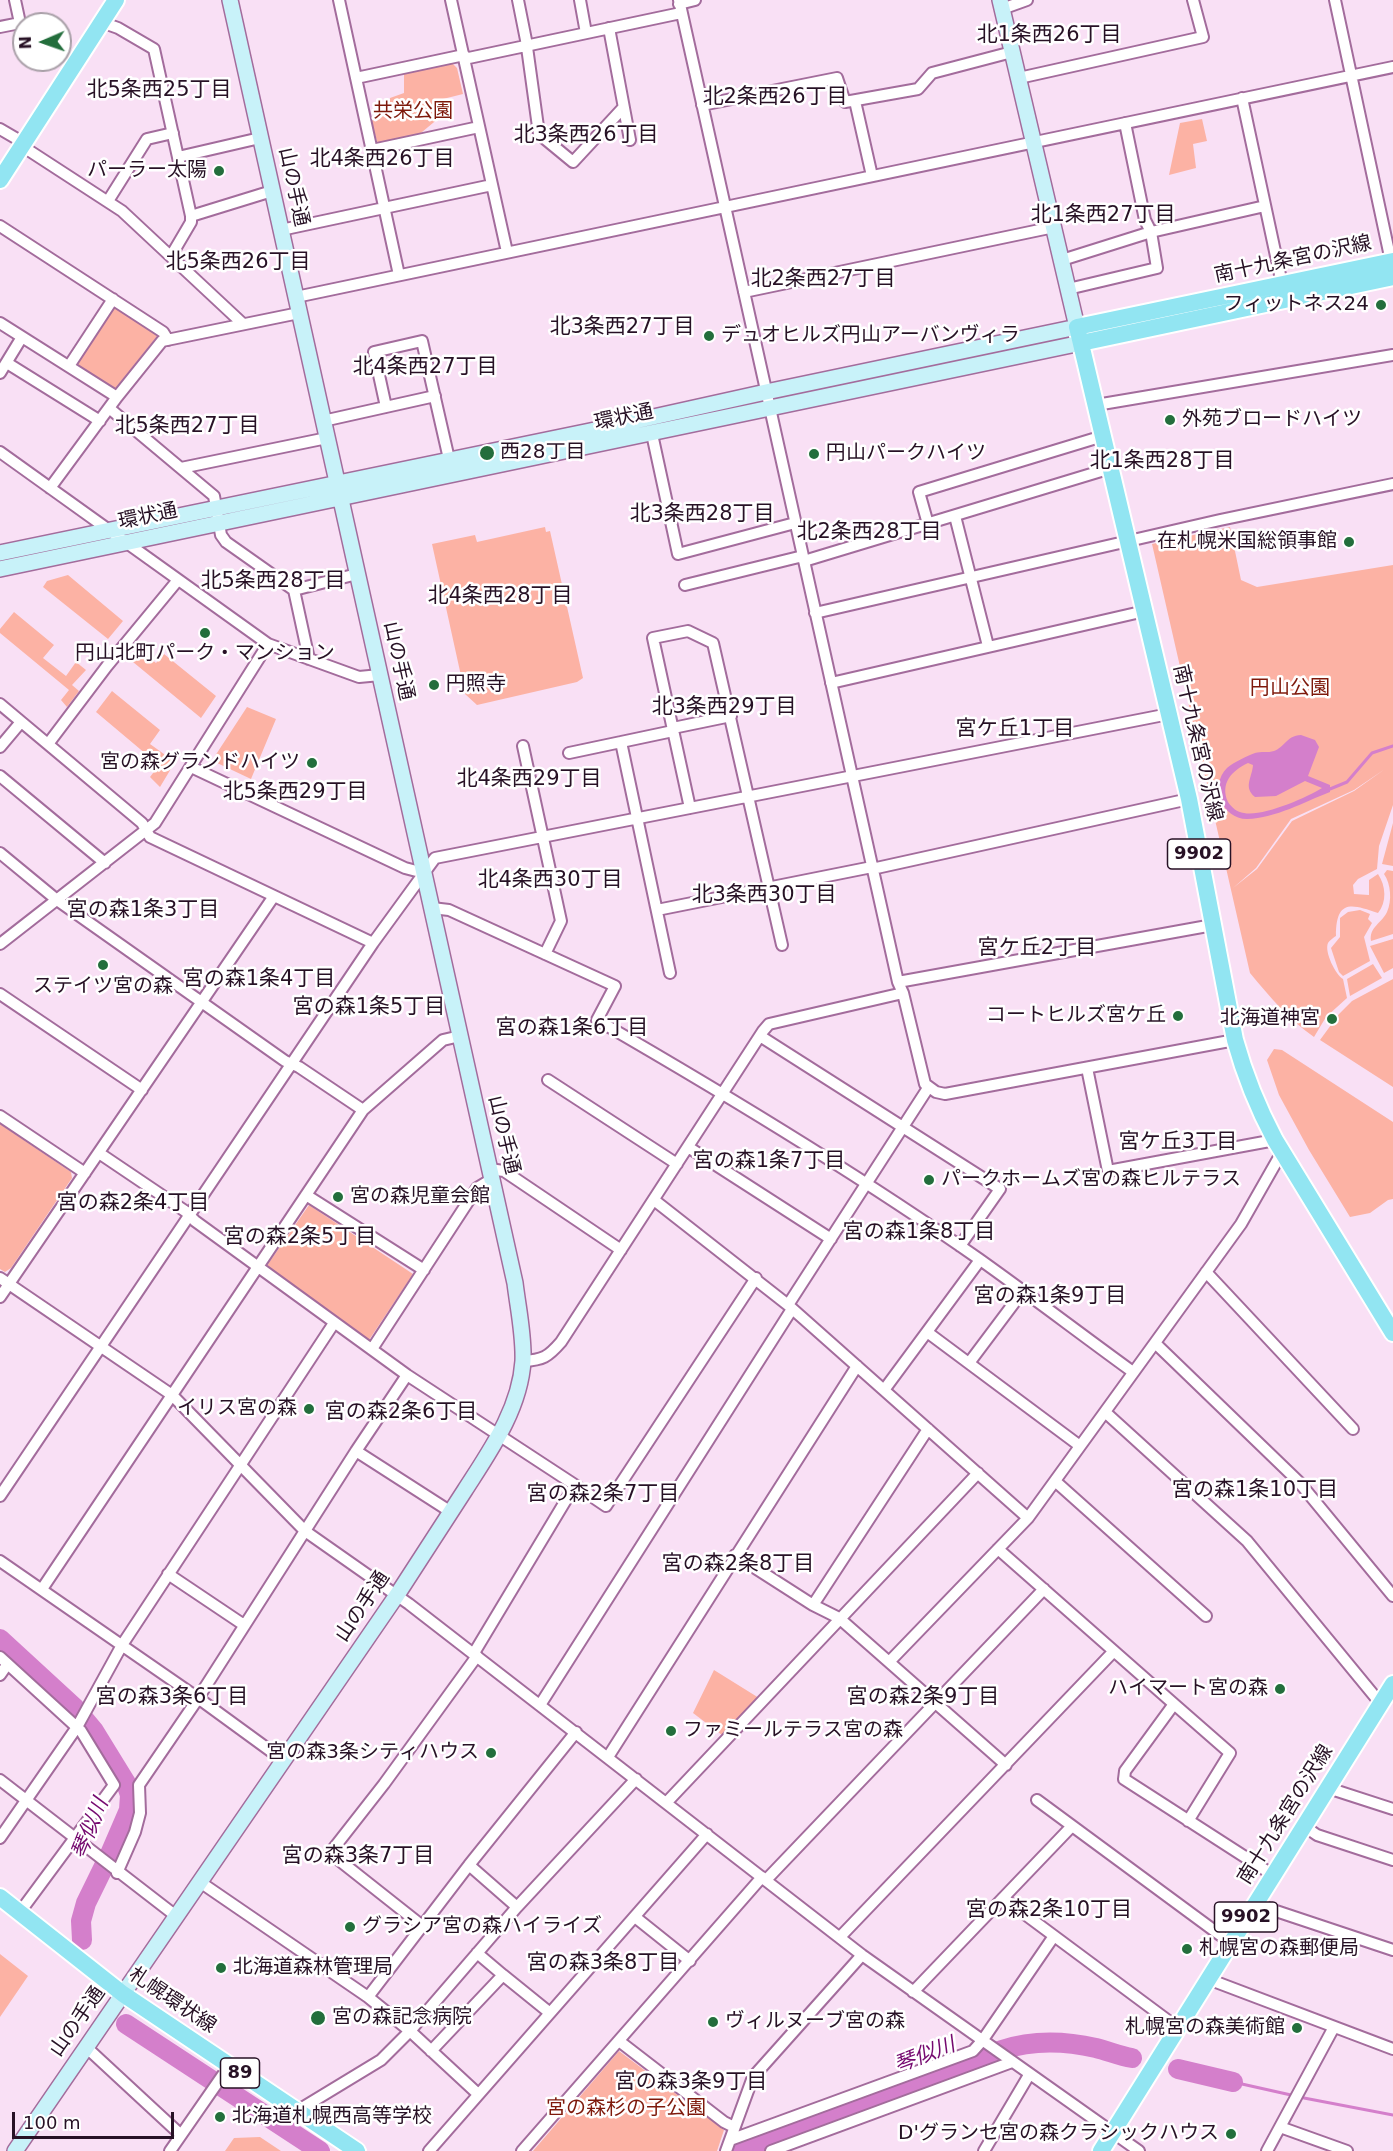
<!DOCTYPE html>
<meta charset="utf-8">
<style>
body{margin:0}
#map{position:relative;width:1393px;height:2151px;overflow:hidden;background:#f9e0f5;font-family:"DejaVu Sans",sans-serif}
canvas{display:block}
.north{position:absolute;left:12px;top:12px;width:60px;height:60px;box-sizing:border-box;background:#fff;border:2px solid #a9a0a8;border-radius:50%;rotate:268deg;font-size:16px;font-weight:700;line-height:24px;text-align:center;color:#271125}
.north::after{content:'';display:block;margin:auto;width:21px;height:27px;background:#236e3c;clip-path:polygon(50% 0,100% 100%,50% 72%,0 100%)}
.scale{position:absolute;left:12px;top:2112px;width:162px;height:27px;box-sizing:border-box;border:3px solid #271125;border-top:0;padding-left:8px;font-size:18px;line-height:21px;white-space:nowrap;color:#271125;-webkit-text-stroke:4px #fff;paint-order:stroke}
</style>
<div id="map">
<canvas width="1393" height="2151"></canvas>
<div class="north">N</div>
<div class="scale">100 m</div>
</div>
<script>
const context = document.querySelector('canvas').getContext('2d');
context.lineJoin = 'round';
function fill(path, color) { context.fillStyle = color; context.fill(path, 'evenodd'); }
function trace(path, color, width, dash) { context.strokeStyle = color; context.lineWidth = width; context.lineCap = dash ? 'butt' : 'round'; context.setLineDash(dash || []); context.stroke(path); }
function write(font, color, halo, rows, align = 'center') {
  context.font = font + ' "DejaVu Sans","Noto Sans JP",sans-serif'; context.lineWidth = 5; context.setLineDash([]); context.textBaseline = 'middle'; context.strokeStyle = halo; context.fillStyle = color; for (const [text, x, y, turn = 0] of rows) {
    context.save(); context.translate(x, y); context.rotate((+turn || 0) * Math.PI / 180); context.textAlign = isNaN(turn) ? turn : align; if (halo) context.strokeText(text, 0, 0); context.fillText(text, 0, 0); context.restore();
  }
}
fill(new Path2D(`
 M451,62L457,68L463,94L443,99L445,113L416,137L379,148L371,121L390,113V98L404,93V73Z
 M1202,119L1207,141L1193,144L1196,168L1169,175L1180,123Z
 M113,305L158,335L115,389L109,388L73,365Z
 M545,527L546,532L550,531L583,678L577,682L477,705L465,694L432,544L475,535L477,542Z
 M1230,527L1241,580L1257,587L1393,565V805L1379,846L1377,869L1358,879L1353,885L1354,894L1369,895V880L1378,874C1386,886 1387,902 1378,913C1350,903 1336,900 1336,936C1334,937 1329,941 1328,943C1324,952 1336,975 1343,979L1347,998L1326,1017L1314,1037C1288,1019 1270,997 1250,973L1152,544ZM1385,769L1354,791L1292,821L1257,869L1233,888L1256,868L1291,819L1354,790Z
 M68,575L123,621L108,639L43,587L47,581Z
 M14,612L54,645L43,658L66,676L76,662L86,670L72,685L79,691L67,707L61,700L69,690L0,633V629Z
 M141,651L156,663L164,654L216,696L201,718L133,662Z
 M112,691L160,730L150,744L175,762L160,787L150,777L159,765L96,712Z
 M247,707L276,719L251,779L215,762V756Z
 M1393,823V866L1382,864Z
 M1387,870L1393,871V934L1371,941C1369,927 1382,923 1387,912C1392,901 1391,884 1384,874Z
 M1360,910L1370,914L1368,919L1372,923L1364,937L1370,961L1343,976L1339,972L1331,948L1340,937V918L1348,912Z
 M1393,939V968L1384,973L1370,946Z
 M1373,964L1382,978L1350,996L1347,979Z
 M1393,979V1087L1320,1040L1339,1014L1352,1001Z
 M1274,1049L1282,1050L1393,1122V1199L1388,1200L1370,1213L1350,1217L1309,1150L1279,1095L1267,1060Z
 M0,1124L71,1172L72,1178L11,1268L5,1272L0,1269Z
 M309,1205L413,1274L369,1340L266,1267Z
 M714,1670L759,1698L722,1735L693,1713Z
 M0,1954L28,1976L0,2017Z
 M619,2051L724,2130L717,2151H533Z
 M260,2137L281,2151H225L234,2138Z`), '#fcb2a4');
fill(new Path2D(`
 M1301,735L1315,740L1319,747L1308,776L1330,785V792C1304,802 1276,818 1247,819C1222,819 1209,786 1227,768C1234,762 1247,756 1255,753C1261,751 1268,753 1274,751C1285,747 1286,736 1301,735ZM1248,763L1253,765C1252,778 1243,787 1255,797L1276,796L1305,781L1322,788C1306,798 1262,817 1244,813C1237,812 1232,808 1228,802C1220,784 1231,771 1248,763Z`), '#d47fcb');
trace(new Path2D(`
 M1327,788L1330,789L1347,782L1372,753L1393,746
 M1233,2082L1291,2095
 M1304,2098L1393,2115`), '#d47fcb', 3);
trace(new Path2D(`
 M0,1639L74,1707L94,1731L126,1783L130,1795L129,1810L110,1854L86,1903L81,1921L82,1940
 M126,2024L320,2151
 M1178,2069L1233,2082
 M741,2151L976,2062C985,2058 993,2053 1002,2050C1032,2040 1065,2041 1096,2048C1108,2051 1120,2056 1132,2058`), '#d47fcb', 20);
const street = new Path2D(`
 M339,0L399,275
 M451,0L507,252
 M518,0L526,40L539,134L573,162L623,108
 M580,0L586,33
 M679,0L898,982L903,993L925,1084L936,1092L945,1094L1235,1040
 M1335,0L1392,266
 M679,4L695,0
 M1002,9L1027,0
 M101,22L118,28L154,49L191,216V222L171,256
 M0,27L20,23L15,0
 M609,28L630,140
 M464,59L681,13
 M356,78L464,55
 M1019,78L1203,37L1193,0
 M1242,98L1282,284
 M855,101L872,176
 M702,105L837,78L845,102L918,89L932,73L1012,52
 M0,129L24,143
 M22,146L122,211L243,324
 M372,150L479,127
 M178,157L260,138
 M108,201L147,139L173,133
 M191,216L272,191
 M0,226L163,332L168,340
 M281,230L492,185
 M1062,260L1151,232L1145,220L1125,123
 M1068,289L1157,268L1151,232L1265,206
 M744,292L1054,227
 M296,297L1393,67
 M0,323L117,397
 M7,363L100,421
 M69,366L113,299
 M0,373L22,337
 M1096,405L1393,355
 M386,407L374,352L422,341L449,459
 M109,408L214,496L221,535L226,542L294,590L357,574
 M323,421L435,396
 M652,434L678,554L795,523
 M0,452L268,644L359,677L380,675
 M181,468L327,438
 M50,488L117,397L162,341L299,313
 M955,516L988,646
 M928,524L919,492L1103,436
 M804,561L1111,468
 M685,585L803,556
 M294,590L309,659
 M815,613L1220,520L1393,484
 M831,683L1145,611
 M0,704L142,823L150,837L373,943
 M673,728L731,716
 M621,742L670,973
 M48,744L107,666L178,580
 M523,746L561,921L545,954
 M0,747L21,722
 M569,753L673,731
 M191,767L405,868L424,873L435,858L1169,714
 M0,776L105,863
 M690,808L653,638L688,631L713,643L782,945
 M0,853L57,900L285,1061L299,1067L363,1110
 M872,869L1189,799
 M432,908L449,910L615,986L597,1020C727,1095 856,1173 979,1259C1031,1296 1082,1335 1133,1372
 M657,910L872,867
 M0,944L155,823L268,644
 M898,982L1213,925
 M0,994L142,1090
 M760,1036L1000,1189L960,1246
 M1087,1068L1108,1171L1275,1140
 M548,1080L677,1164
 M0,1116L85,1173
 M688,1147L831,1239
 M99,1153L185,1211L195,1221L407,1375L575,1485
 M489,1169L504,1171L621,1250
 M306,1195L424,1270
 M654,1200L788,1305L1028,1518
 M1206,1272L1353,1429
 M0,1278L172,1395L305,1531L409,1604L862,1955L1139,2151
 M0,1297L274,896
 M788,1305L928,1088
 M927,1332L1080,1446
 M1155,1343L1299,1482L1393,1596
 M372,1349L477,1188L492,1179
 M523,1361C543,1360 548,1357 561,1342L763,1031L769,1024L903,993
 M969,1363L1023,1291
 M884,1390L980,1260
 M1105,1412L1247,1541L1381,1704
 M356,1451L451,1512
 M1055,1481L1206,1616
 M0,1496L373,943L424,873
 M998,1549L1174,1704L1125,1771L1124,1779L1273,1875
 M735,1555L813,1605L839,1618L1006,1765
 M0,1561L198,1698L283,1760
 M168,1574L244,1625
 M42,1589L363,1110L443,1040L460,1036
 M813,1605L928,1429
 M474,1653L575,1485L606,1506L756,1278
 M0,1657L81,1731L114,1785L20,1912
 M889,1662L1028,1518L1241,1224L1282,1152
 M0,1675L7,1665
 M1174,1704L1230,1753L1188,1821
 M540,1705L792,1309
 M608,1757L857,1366
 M0,1780L176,1916
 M1328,1788L1393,1809
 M1037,1800L1231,1943
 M666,1803L978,1473
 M1304,1826L1317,1835L1393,1860
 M0,1838L77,1727L122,1645L334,1323
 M469,1865L517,1907
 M117,1873L135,1832L140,1813L139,1785L195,1703L356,1451L407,1375
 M766,1880L1044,1589
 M200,1882L368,1997L410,2031L478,2094
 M1003,1898L1178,2028
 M1255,1904L1393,1950
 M635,1917L690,1961
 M421,1925L330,1853L384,1784L477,1656
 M840,1937L1114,1651
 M477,1953L503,1975
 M1208,1979L1393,2049
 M913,1992L1072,1826
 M368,1997L469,1865L576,1732
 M619,2041L724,2122L734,2127
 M86,2047L181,2135
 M431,2051L503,1975L550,2013
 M297,2111L381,2060L410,2031L517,1907L636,1779
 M1280,2127L1347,2151
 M730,2140L973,2051L982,2041L1054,1936
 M170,2151L229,2066
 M429,2151L707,1834
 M522,2151L762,1877
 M726,2151L753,2077L862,1955
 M771,2151L1012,2062
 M984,2151L1029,2075
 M1267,2151L1334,2027`);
const secondary = new Path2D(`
 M0,553L590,431L766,392L1077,327L1000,0
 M0,569L1081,343
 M15,2151L397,1595C420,1560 442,1525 465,1490C490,1451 520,1409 523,1361C524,1335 518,1308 515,1283L230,0`);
const primary = new Path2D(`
 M0,180L116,0
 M1393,261L1077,327L1189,799L1235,1040C1245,1076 1258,1108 1275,1140L1393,1333
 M1081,343L1393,277
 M0,1897L123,1994L357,2151
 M1101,2151L1393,1684`);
trace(street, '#a36c9c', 14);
trace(secondary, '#a36c9c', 18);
trace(primary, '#fff', 20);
trace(street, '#fff', 10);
trace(secondary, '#c8f2f9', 15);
trace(primary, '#92e5f2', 16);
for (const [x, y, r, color] of [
 [219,171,6,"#236e3c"],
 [1381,305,6,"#236e3c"],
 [709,336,6,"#236e3c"],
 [1170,420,6,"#236e3c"],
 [487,453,8,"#236e3c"],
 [814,454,6,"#236e3c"],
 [1349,542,6,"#236e3c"],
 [205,633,6,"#236e3c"],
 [434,685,6,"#236e3c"],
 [312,763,6,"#236e3c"],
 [103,965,6,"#236e3c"],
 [1178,1016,6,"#236e3c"],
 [1332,1019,6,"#236e3c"],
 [929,1180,6,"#236e3c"],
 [338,1197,6,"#236e3c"],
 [309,1409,6,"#236e3c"],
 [1280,1689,6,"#236e3c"],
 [671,1731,6,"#236e3c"],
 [491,1753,6,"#236e3c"],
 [350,1927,6,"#236e3c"],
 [1187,1949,6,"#236e3c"],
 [221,1968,6,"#236e3c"],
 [318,2018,8,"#236e3c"],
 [713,2022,6,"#236e3c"],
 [1297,2028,6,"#236e3c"],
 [220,2117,6,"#236e3c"],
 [1231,2134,6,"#236e3c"]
]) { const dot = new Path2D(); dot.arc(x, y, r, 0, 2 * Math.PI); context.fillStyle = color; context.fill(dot); trace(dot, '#fff', 2); }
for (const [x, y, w] of [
 [1199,854,63],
 [1246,1917,63],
 [240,2073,39]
]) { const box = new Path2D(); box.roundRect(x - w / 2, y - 15, w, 30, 4.5); context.fillStyle = '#fff'; context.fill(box); trace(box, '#271125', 1.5); }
write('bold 18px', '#271125', null, [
 ["9902",1199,854],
 ["9902",1246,1917],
 ["89",240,2073]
]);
write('20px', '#7e190b', '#fff', [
 ["共栄公園",413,112],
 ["円山公園",1290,689],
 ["宮の森杉の子公園",626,2109]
]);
write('20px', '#271125', '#fff', [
 ["パーラー太陽",207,171,"right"],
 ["フィットネス24",1369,305,"right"],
 ["デュオヒルズ円山アーバンヴィラ",721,336],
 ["外苑ブロードハイツ",1182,420],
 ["西28丁目",500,453],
 ["円山パークハイツ",826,454],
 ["在札幌米国総領事館",1337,542,"right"],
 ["円山北町パーク・マンション",205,654,"center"],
 ["円照寺",446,685],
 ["宮の森グランドハイツ",300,763,"right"],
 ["ステイツ宮の森",103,987,"center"],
 ["コートヒルズ宮ケ丘",1166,1016,"right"],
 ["北海道神宮",1320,1019,"right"],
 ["パークホームズ宮の森ヒルテラス",941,1180],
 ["宮の森児童会館",350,1197],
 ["イリス宮の森",297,1409,"right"],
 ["ハイマート宮の森",1268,1689,"right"],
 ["ファミールテラス宮の森",683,1731],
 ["宮の森3条シティハウス",479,1753,"right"],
 ["グラシア宮の森ハイライズ",362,1927],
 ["札幌宮の森郵便局",1199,1949],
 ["北海道森林管理局",233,1968],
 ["宮の森記念病院",332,2018],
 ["ヴィルヌーブ宮の森",725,2022],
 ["札幌宮の森美術館",1285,2028,"right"],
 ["北海道札幌西高等学校",232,2117],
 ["D'グランセ宮の森クラシックハウス",1219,2134,"right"]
], 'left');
write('20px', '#271125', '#fff', [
 ["山の手通",293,187,78],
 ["南十九条宮の沢線",1293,260,-12],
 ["環状通",624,418,-12],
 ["環状通",148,517,-12],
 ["山の手通",398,661,78],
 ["南十九条宮の沢線",1197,743,77],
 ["山の手通",503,1135,77],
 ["山の手通",363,1607,-56],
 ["南十九条宮の沢線",1286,1815,-58],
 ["札幌環状線",172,2001,34],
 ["山の手通",78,2022,-55]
]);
write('21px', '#271125', '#fff', [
 ["北1条西26丁目",1049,36],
 ["北5条西25丁目",159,91],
 ["北2条西26丁目",775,98],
 ["北3条西26丁目",586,136],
 ["北4条西26丁目",382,160],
 ["北1条西27丁目",1103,216],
 ["北5条西26丁目",238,263],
 ["北2条西27丁目",823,280],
 ["北3条西27丁目",622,328],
 ["北4条西27丁目",425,368],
 ["北5条西27丁目",187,427],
 ["北1条西28丁目",1162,462],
 ["北3条西28丁目",702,515],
 ["北2条西28丁目",869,533],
 ["北5条西28丁目",273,582],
 ["北4条西28丁目",500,597],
 ["北3条西29丁目",724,708],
 ["宮ケ丘1丁目",1015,730],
 ["北4条西29丁目",529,780],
 ["北5条西29丁目",295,793],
 ["北4条西30丁目",550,881],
 ["北3条西30丁目",764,896],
 ["宮の森1条3丁目",143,911],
 ["宮ケ丘2丁目",1037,949],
 ["宮の森1条4丁目",259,980],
 ["宮の森1条5丁目",369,1008],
 ["宮の森1条6丁目",572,1029],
 ["宮ケ丘3丁目",1178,1143],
 ["宮の森1条7丁目",769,1162],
 ["宮の森2条4丁目",133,1204],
 ["宮の森1条8丁目",919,1233],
 ["宮の森2条5丁目",300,1238],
 ["宮の森1条9丁目",1050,1297],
 ["宮の森2条6丁目",401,1413],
 ["宮の森1条10丁目",1255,1491],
 ["宮の森2条7丁目",603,1495],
 ["宮の森2条8丁目",738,1565],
 ["宮の森3条6丁目",172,1698],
 ["宮の森2条9丁目",923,1698],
 ["宮の森3条7丁目",358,1857],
 ["宮の森2条10丁目",1049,1911],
 ["宮の森3条8丁目",603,1964],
 ["宮の森3条9丁目",691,2083]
]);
write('italic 21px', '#75096f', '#fff', [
 ["琴似川",91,1829,-68],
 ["琴似川",925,2056,-21]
]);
</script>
